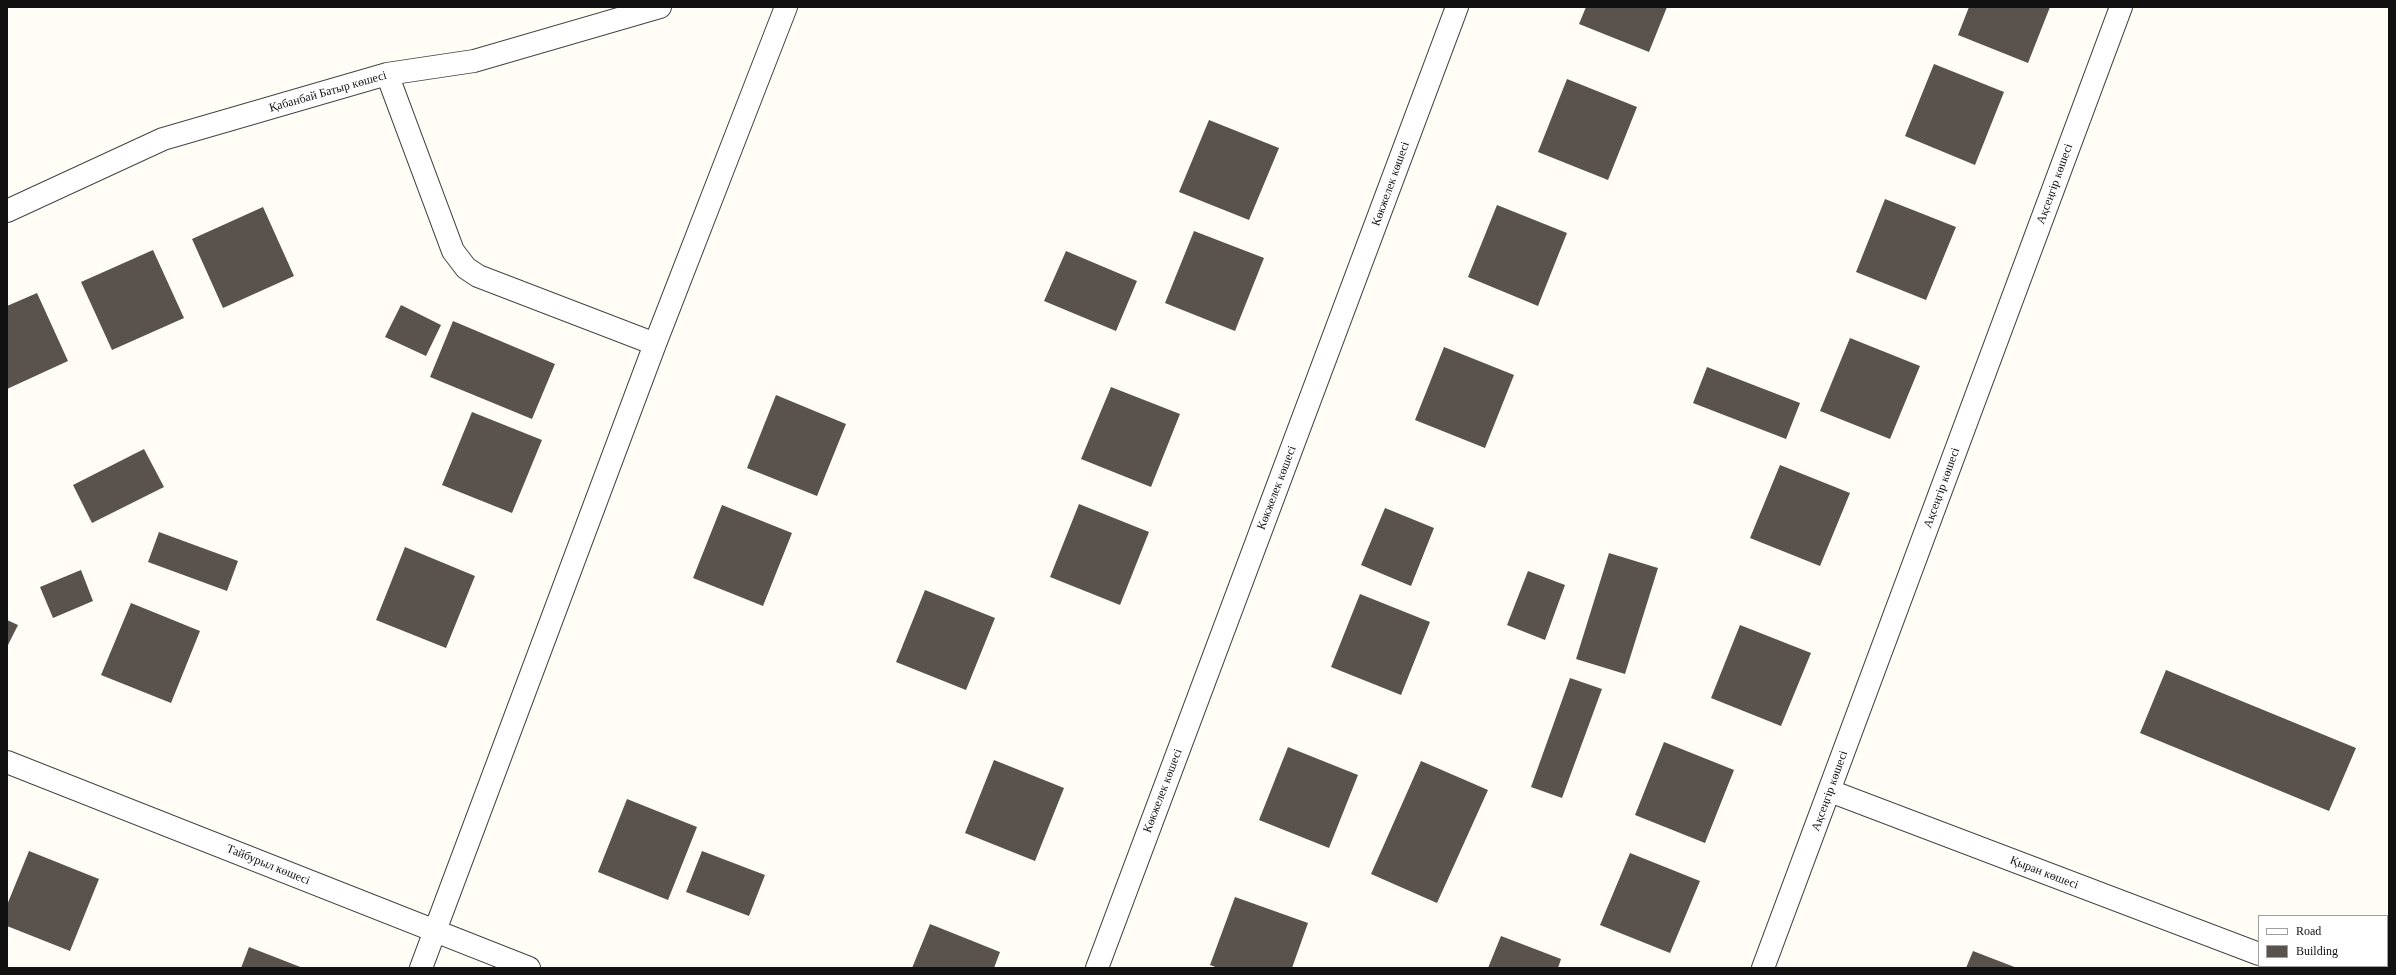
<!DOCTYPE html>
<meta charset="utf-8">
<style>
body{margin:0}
#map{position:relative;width:2396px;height:975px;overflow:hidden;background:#fffdf5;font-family:"Times New Roman",serif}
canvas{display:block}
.frame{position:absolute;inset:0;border:8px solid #111;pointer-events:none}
.legend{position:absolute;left:2258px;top:915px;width:130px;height:52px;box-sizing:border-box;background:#fff;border:1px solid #a0a0a0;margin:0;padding:5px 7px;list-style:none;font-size:12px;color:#111}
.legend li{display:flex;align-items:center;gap:8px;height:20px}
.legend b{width:20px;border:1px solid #a0a0a0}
</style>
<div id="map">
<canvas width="2396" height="975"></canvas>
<div class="frame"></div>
<ul class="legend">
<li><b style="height:5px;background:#fff"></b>Road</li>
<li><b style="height:11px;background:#5a524d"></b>Building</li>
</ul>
</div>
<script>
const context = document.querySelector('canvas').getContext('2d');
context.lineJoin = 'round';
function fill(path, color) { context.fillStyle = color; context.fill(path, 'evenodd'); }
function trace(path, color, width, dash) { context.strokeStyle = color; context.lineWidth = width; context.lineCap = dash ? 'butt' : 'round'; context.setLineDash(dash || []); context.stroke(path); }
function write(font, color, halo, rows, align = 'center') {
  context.font = font + ' "Times New Roman",serif'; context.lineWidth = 4; context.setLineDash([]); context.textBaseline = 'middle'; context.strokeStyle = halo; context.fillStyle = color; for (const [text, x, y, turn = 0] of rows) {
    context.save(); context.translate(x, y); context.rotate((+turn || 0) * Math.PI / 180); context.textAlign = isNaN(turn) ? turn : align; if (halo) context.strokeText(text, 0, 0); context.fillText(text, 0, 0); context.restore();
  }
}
fill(new Path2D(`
 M1586,7H1667L1649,52L1579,24Z
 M1969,7H2050L2028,63L1958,35Z
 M1934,64L2004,92L1975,165L1905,136Z
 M1567,79L1637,107L1608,180L1538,152Z
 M1209,120L1279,148L1249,220L1179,192Z
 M1885,199L1956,227L1926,300L1856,272Z
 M1497,205L1567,233L1538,306L1468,277Z
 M263,207L294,276L223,308L192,239Z
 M1194,231L1264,258L1235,331L1165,303Z
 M153,250L184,318L112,350L81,282Z
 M1066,251L1137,281L1116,331L1044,301Z
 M37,293L68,361L7,389V306Z
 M401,305L441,325L426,356L385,337Z
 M453,321L555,364L532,419L430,377Z
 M1850,338L1920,366L1890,439L1820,411Z
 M1444,347L1514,375L1485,448L1415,420Z
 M1707,367L1800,403L1786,439L1693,403Z
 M1111,387L1180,414L1151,487L1081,459Z
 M776,395L846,424L817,496L747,468Z
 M472,412L542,440L512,513L442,485Z
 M144,449L164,487L92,523L73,485Z
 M1780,465L1850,493L1820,566L1750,538Z
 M1079,504L1149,532L1120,605L1050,577Z
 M722,505L792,533L763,606L693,578Z
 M1385,508L1434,528L1411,586L1361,565Z
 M159,532L238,561L227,591L148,562Z
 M405,547L475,576L446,648L376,620Z
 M1609,553L1658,568L1625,674L1576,659Z
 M81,570L93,601L53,618L40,587Z
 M1528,571L1565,585L1545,640L1507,625Z
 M925,590L995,618L966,690L896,662Z
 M1360,594L1430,622L1401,695L1331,667Z
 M131,603L200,631L171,703L101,675Z
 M7,620L18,625L7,647Z
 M1740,625L1811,653L1781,726L1711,698Z
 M2166,670L2356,748L2329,811L2140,733Z
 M1570,678L1602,689L1562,798L1531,787Z
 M1664,742L1734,770L1705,843L1635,815Z
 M1288,747L1358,775L1329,848L1259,820Z
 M994,760L1064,788L1035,861L965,833Z
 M1421,761L1488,790L1437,903L1371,874Z
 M627,799L697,827L668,900L598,872Z
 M29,851L99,879L70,951L7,926V905Z
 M702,851L765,875L749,916L686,892Z
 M1630,853L1700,881L1670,953L1600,925Z
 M1235,897L1308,923L1292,968H1218L1210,965Z
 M930,924L1000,952L994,968H912Z
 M1501,936L1561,959L1558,968H1488Z
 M249,947L303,968H241Z
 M1973,951L2017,968H1966Z`), '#5a524d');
const street = new Path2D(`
 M387,74L453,251L466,268L478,276L655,344
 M7,211L163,139L387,74L474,61L660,7
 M7,762L529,968
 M1830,791L2259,954
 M2291,966L2297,968
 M421,968L655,344L786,7
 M1097,968L1457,7
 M1763,968L2121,7`);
trace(street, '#444', 24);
trace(street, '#fff', 22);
write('12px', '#111', '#fff', [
 ["Қабанбай Батыр көшесі",328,92,-16],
 ["Көкжелек көшесі",1391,184,-70],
 ["Ақсеңгір көшесі",2055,184,-70],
 ["Көкжелек көшесі",1277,488,-69],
 ["Ақсеңгір көшесі",1942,488,-70],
 ["Көкжелек көшесі",1163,791,-69],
 ["Ақсеңгір көшесі",1830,791,-70],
 ["Тайбурыл көшесі",268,865,22],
 ["Қыран көшесі",2044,873,21]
]);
</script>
